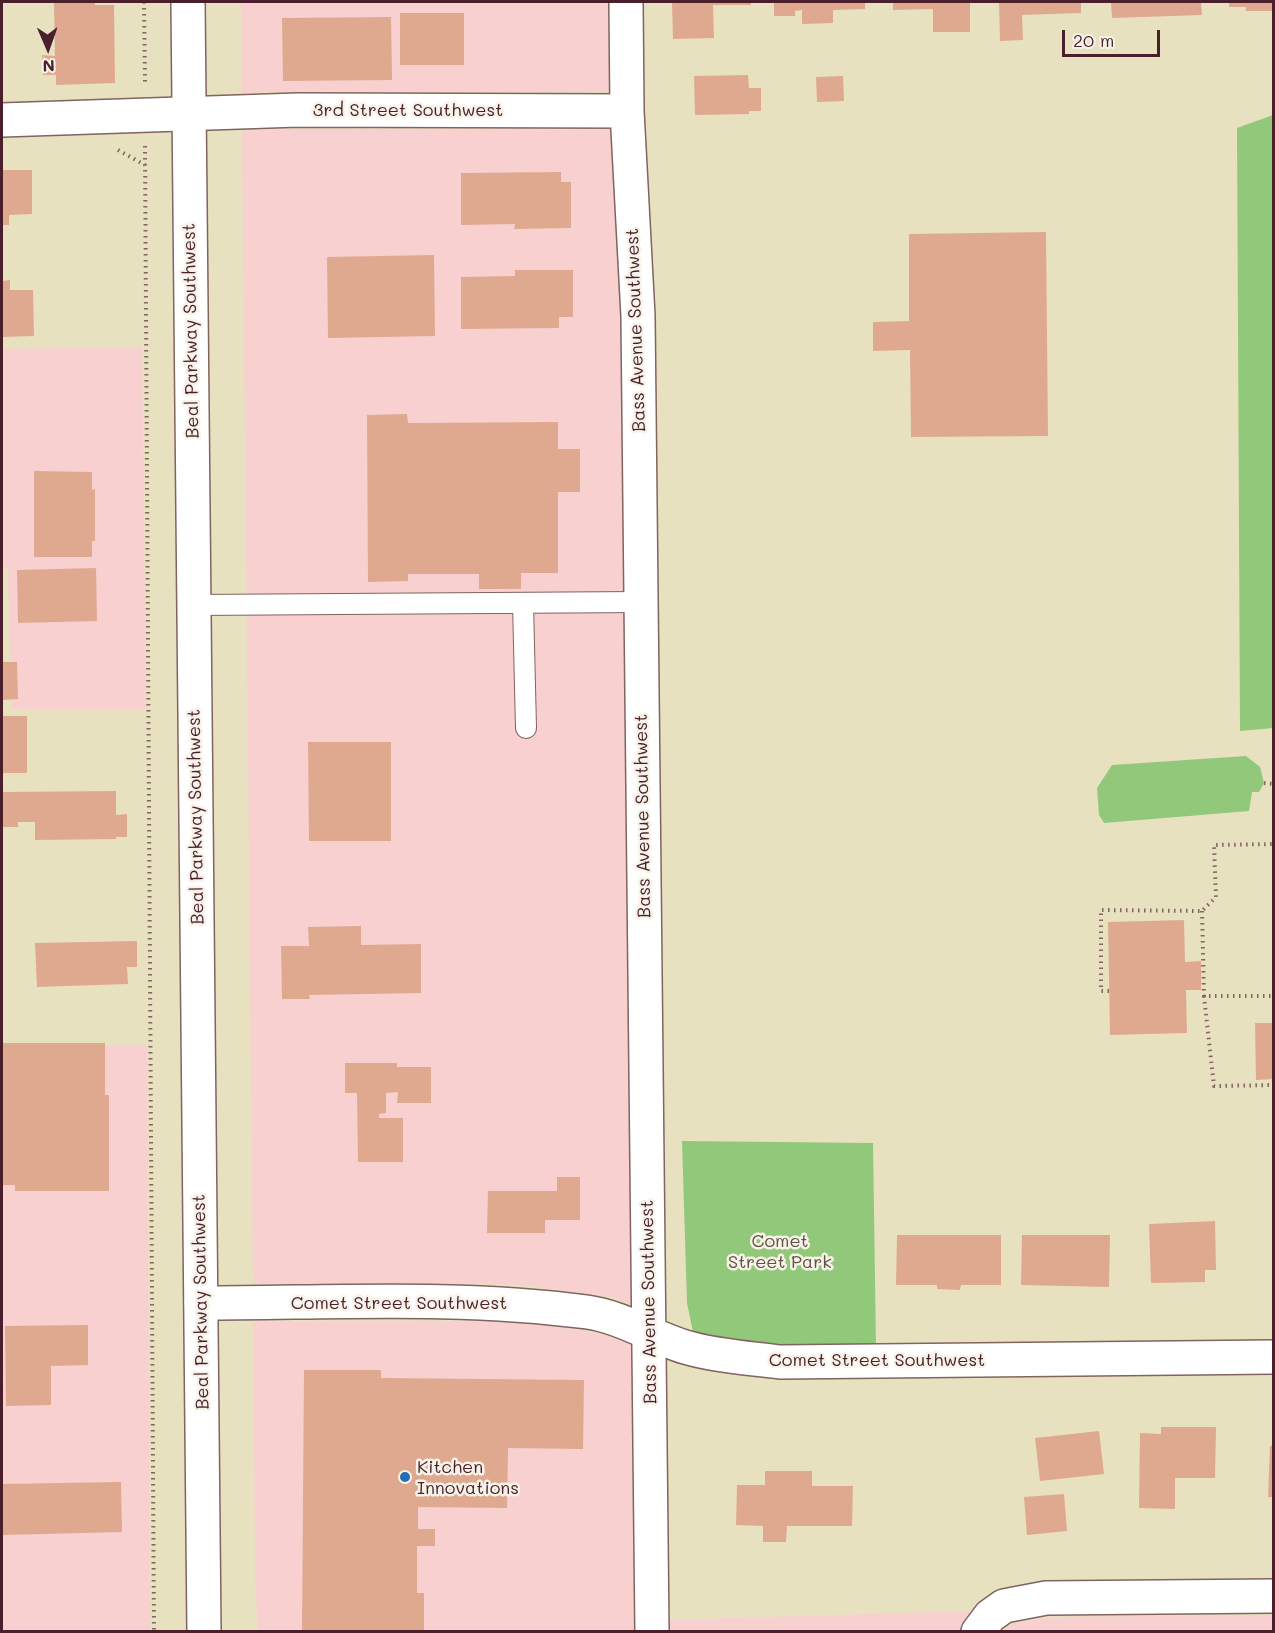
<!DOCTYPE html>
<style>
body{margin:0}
#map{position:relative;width:1275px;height:1633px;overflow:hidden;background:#e8e1c0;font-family:Mali,sans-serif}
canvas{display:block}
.frame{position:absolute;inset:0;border:3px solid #4a1f2b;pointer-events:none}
.north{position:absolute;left:18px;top:18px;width:60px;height:60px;-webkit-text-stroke:4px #f7f3e8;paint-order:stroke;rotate:178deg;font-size:16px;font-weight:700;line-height:24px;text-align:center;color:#4a1f2b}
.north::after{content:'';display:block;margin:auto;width:21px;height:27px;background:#4a1f2b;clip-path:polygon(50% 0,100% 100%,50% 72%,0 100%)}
.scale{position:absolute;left:1062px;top:30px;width:98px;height:27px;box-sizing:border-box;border:3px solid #4a1f2b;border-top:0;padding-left:8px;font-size:18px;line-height:21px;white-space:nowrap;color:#4a1f2b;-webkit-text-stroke:4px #f7f3e8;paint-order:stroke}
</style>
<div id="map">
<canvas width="1275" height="1633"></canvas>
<div class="frame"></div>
<div class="north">N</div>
<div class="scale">20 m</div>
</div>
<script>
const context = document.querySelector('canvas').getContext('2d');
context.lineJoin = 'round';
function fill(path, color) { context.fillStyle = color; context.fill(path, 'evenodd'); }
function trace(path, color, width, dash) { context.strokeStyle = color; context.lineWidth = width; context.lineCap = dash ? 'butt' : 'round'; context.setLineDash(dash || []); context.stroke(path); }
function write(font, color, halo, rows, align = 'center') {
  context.font = font + ' Mali,sans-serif'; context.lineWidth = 5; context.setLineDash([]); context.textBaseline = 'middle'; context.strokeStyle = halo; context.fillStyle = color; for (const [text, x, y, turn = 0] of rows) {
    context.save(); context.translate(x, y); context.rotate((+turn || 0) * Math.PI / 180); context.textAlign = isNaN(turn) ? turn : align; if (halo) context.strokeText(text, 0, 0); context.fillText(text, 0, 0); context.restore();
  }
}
fill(new Path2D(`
 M241,2H610V92L298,91L242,93Z
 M298,129L612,130L621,317L632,1305L615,1298L593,1294L523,1285L435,1283L253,1284L242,131Z
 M142,347L146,709H12L8,568H2V349Z
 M147,1045L150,1631H2V1047Z
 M435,1321L522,1323L588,1331L608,1336L632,1345L635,1631H258L255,1577L253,1322Z
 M972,1611L959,1632H668V1620Z
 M1273,1615V1631H1001L1010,1625L1048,1617Z`), '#f7d0cf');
fill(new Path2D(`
 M1273,115V728L1240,731L1237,128Z
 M1246,756L1260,767L1264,783L1259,792H1252L1249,811L1104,823L1099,815L1097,788L1112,765Z
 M682,1141L873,1143L876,1348H773L693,1332L687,1303Z`), '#91c87a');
fill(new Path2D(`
 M54,2H95V5H114L115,83L56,85V75H43L42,55L55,56Z
 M672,2H751V5H713L714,38L673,39Z
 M774,2H865V9L833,10V23L802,24V10L795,11V16H774Z
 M893,2H970V32H933V9L893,10Z
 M999,2H1081V13L1022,15L1023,40L1000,41Z
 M1111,2H1201L1202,15L1112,18Z
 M1229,2H1274V11H1246V7H1229Z
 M400,13H464V65H400Z
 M391,17L392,80L283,81L282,18Z
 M748,75L749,88H761V111H749V114L695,115L694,76Z
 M843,76L844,101L817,102L816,77Z
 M2,170H32V214L9,215V225H2Z
 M561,172V182H571V228L514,229L515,224L461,225V173Z
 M1046,232L1048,436L911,437L910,350L873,351V322L909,321V234Z
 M434,255L435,336L328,338L327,257Z
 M515,270H573V317H559V328L461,329V277L515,276Z
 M10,280V290H33L34,336L2,337V281Z
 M407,414L408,423L558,422V449H580V492H558V573H521V589H479V574H408V581L368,582L367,415Z
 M34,471L92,472V490L95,489V541H92V557H34Z
 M96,568L97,621L18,623L17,570Z
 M2,662H17L18,699L2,700Z
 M2,716H27V773H2Z
 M308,742H391V841H309Z
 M116,791V815L127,814V837H116V839L35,840V822H18V827H2V792Z
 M1184,920L1185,962L1201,961V990H1186L1187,1033L1110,1035L1108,922Z
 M361,926V945L421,944V993L309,995L310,999H282L281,946H309L308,927Z
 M137,941V967H127L128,984L37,987L35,943Z
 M1255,1023H1274V1079L1256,1080Z
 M2,1043H105V1095H109V1191H15V1185H2Z
 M345,1063H397V1067H431V1103H397L398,1092L386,1093V1113L379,1114V1118H403V1162H358L357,1093H345Z
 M557,1177H580V1220H545V1233H487L488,1191H557Z
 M1215,1221L1216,1270H1205V1282L1151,1283L1149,1224Z
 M897,1235H1001V1285H961L960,1290L937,1289V1285H896Z
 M1022,1235H1110L1109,1287L1021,1285Z
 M88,1325V1365L51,1366V1405L6,1406L5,1326Z
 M304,1370H381V1378L584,1380L583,1449L508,1448L507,1508L418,1507V1529H435V1546H417V1593H424V1630L302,1632Z
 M1161,1427H1216L1215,1478H1175V1509L1139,1508L1140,1433L1161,1434Z
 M1099,1431L1104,1474L1040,1481L1035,1438Z
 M1274,1445V1497H1268L1270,1446Z
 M765,1471H812V1486H853L852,1526H787L786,1542H763V1526L736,1525L737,1485H765Z
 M121,1482L122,1532L2,1535V1484Z
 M1064,1494L1067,1531L1027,1535L1024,1497Z`), '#dfa990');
const service = new Path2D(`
 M523,603L526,728
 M194,605L641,602`);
const minor = new Path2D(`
 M626,2L627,111L638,316L652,1632
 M2,120L298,110L627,111
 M201,1303C329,1303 459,1295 587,1312C622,1317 652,1337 685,1347C715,1356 749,1358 780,1362L1274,1357
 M978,1632L990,1616L1004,1606L1046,1598L1274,1596`);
const secondary = new Path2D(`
 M188,2L204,1632`);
trace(service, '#81635f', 22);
trace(minor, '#81635f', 36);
trace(secondary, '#81635f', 36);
trace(new Path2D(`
 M144,2L145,82
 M145,146L154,1632
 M118,150L145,165
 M1264,783L1274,784
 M1202,911L1204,996H1274
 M1109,991H1101V910L1202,911L1216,897L1214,845L1274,844
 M1204,996L1214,1086L1274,1085`), '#81635f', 4, [1.5, 4.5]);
trace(service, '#fff', 20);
trace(minor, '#fff', 33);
trace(secondary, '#fff', 33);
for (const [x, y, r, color] of [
 [405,1477,6,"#1f6fb2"]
]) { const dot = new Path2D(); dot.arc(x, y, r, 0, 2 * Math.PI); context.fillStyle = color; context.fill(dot); trace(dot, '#f7f3e8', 2); }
write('18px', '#4a1f2b', '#f7f3e8', [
 ["3rd Street Southwest",408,110],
 ["Bass Avenue Southwest",636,330,-92],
 ["Beal Parkway Southwest",191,331,-91],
 ["Bass Avenue Southwest",643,816,-91],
 ["Beal Parkway Southwest",196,817,-91],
 ["Beal Parkway Southwest",201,1302,-91],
 ["Bass Avenue Southwest",649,1302,-91],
 ["Comet Street Southwest",399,1303],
 ["Comet Street Southwest",877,1360]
]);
write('18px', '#5f5243', '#f7f3e8', [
 ["Comet",780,1241],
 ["Street Park",780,1262]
]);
write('18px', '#4a1f2b', '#f7f3e8', [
 ["Kitchen",417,1467],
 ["Innovations",417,1488]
], 'left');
</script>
